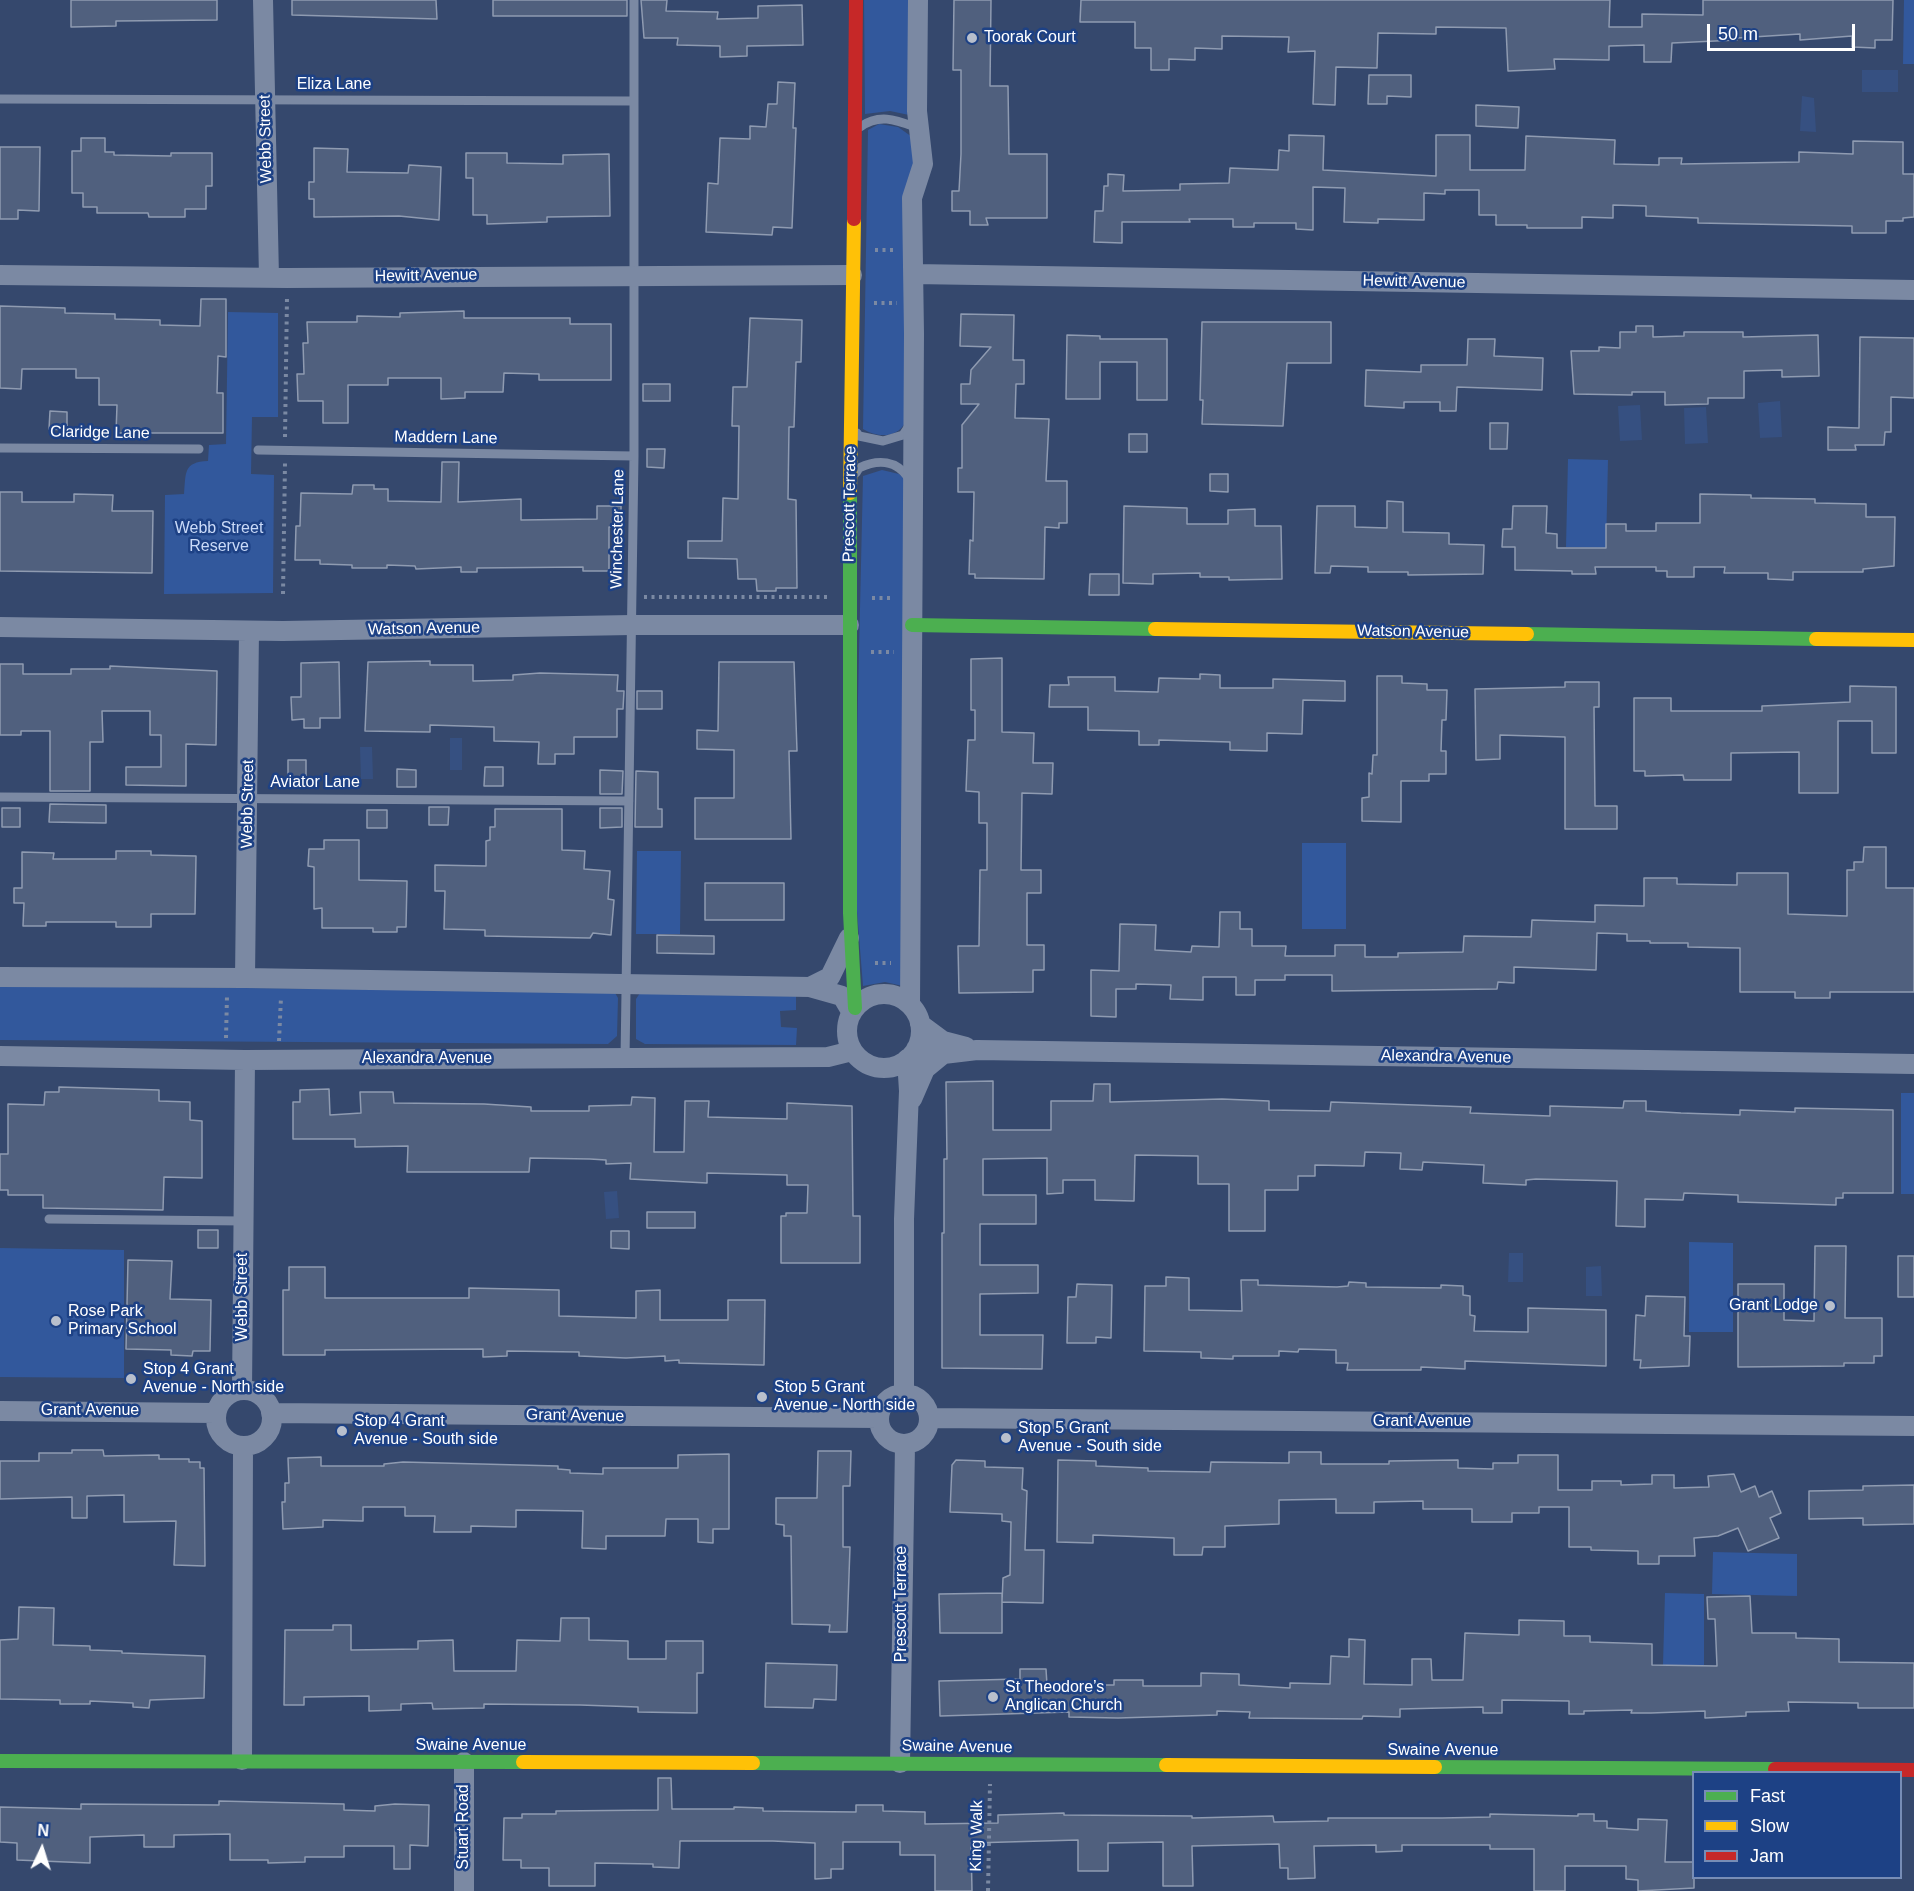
<!DOCTYPE html>
<meta charset="utf-8">
<style>
body{margin:0}
#map{position:relative;width:1914px;height:1891px;overflow:hidden;background:#35486d;font-family:Arial,sans-serif}
canvas{display:block}
.legend{position:absolute;left:1692px;top:1771px;width:210px;height:108px;box-sizing:border-box;background:#1d4185;border:2px solid #778db6;margin:0;padding:8px 10px;list-style:none;font-size:18px;color:#fff}
.legend li{display:flex;align-items:center;gap:12px;height:30px}
.legend b{width:30px;border:2px solid #778db6}
.north{position:absolute;left:12px;top:1819px;width:60px;height:60px;-webkit-text-stroke:4px #1d4185;paint-order:stroke;rotate:4deg;font-size:16px;font-weight:700;line-height:24px;text-align:center;color:#fff}
.north::after{content:'';display:block;margin:auto;width:21px;height:27px;background:#fff;clip-path:polygon(50% 0,100% 100%,50% 72%,0 100%)}
.scale{position:absolute;left:1707px;top:24px;width:148px;height:27px;box-sizing:border-box;border:3px solid #fff;border-top:0;padding-left:8px;font-size:18px;line-height:21px;white-space:nowrap;color:#fff;-webkit-text-stroke:4px #1d4185;paint-order:stroke}
</style>
<div id="map">
<canvas width="1914" height="1891"></canvas>
<ul class="legend">
<li><b style="height:8px;background:#4caf50"></b>Fast</li>
<li><b style="height:8px;background:#ffc107"></b>Slow</li>
<li><b style="height:8px;background:#c62828"></b>Jam</li>
</ul>
<div class="north">N</div>
<div class="scale">50 m</div>
</div>
<script>
const context = document.querySelector('canvas').getContext('2d');
context.lineJoin = 'round';
function fill(path, color) { context.fillStyle = color; context.fill(path, 'evenodd'); }
function trace(path, color, width, dash) { context.strokeStyle = color; context.lineWidth = width; context.lineCap = dash ? 'butt' : 'round'; context.setLineDash(dash || []); context.stroke(path); }
function write(font, color, halo, rows, align = 'center') {
  context.font = font + ' Arial,sans-serif'; context.lineWidth = 5; context.setLineDash([]); context.textBaseline = 'middle'; context.strokeStyle = halo; context.fillStyle = color; for (const [text, x, y, turn = 0] of rows) {
    context.save(); context.translate(x, y); context.rotate((+turn || 0) * Math.PI / 180); context.textAlign = isNaN(turn) ? turn : align; if (halo) context.strokeText(text, 0, 0); context.fillText(text, 0, 0); context.restore();
  }
}
fill(new Path2D(`
 M864,0H911L909,115L890,111L865,114Z
 M1904,0H1914V64H1903Z
 M879,124L898,127L915,139L905,423C896,439 876,437 863,429L868,130Z
 M228,312L278,313V417H252L251,474L274,475L273,593L164,594L165,495L184,494C186,473 183,462 208,461L209,445L226,444Z
 M1568,459L1608,460L1606,548L1566,547Z
 M882,470L899,474L904,478L903,986L885,982L863,986L854,874L863,476Z
 M1302,843H1346V929H1302Z
 M637,851H681L680,934H636Z
 M0,986L614,991L618,998L617,1036L608,1044L0,1040Z
 M796,992V1010L780,1011L781,1027L797,1028L796,1045L645,1044L636,1039V999L640,993Z
 M1901,1093H1914V1194H1901Z
 M1689,1242L1733,1243V1332H1689Z
 M0,1248L124,1250V1378L0,1377Z
 M1713,1552L1797,1554V1596L1712,1594Z
 M1665,1593L1704,1594V1665H1663Z`), '#32589c');
fill(new Path2D(`
 M1862,70H1898V92H1862Z
 M1802,96L1814,98L1816,132L1800,131Z
 M1780,401L1782,437L1760,438L1758,403Z
 M1640,405L1642,440L1620,441L1618,406Z
 M1706,407L1708,443L1685,444L1684,408Z
 M450,738H462V770H450Z
 M360,747H372L373,779H361Z
 M617,1191L619,1218L606,1219L604,1192Z
 M1509,1253H1523V1282H1508Z
 M1601,1266L1602,1296H1586V1267Z`), '#365081');
const building = new Path2D(`
 M71,0H217V20L116,21V26L71,27Z
 M292,0H436L437,19L292,15Z
 M493,0H627V16H493Z
 M641,0H667L666,11L718,12L717,19L758,18V6L802,5L803,45L747,46V56L720,57V46L677,45L678,38H644Z
 M954,0H991L990,86H1008L1009,154H1047V218H986L988,225H970V211H952V191H959L961,154V70H953Z
 M1081,0H1610L1609,27H1642V14L1703,15V0H1893L1892,40H1875V48L1852,47V36L1800,40V34L1737,38V40L1672,43L1671,62H1644V45L1609,46V60L1554,59L1555,69L1508,71L1506,28L1436,27V34L1378,33L1377,68L1336,67L1335,105L1313,104L1315,51L1288,52L1289,37L1222,36V49L1195,48V60L1169,59V70H1151V48H1135V22H1080Z
 M1369,75H1411V97L1387,96V104H1368Z
 M778,82L795,83L793,128H796L792,228L773,227L772,235L706,232L708,183L718,184L720,138L750,139V126L766,127L768,104H777Z
 M1476,105L1519,107L1518,128L1476,126Z
 M1289,135L1324,136L1323,170L1436,176V135H1470V170H1525L1526,136L1615,140L1614,164L1659,165V158H1682L1681,164L1799,162V152L1853,154V141L1903,142V174H1914V217L1903,218V221H1886V233H1852V226L1698,223V218L1646,216V206L1613,205V218L1582,217V228H1527V225H1496V215H1479V190H1445V194L1424,193V220L1378,219V223L1344,222L1345,188L1313,187V230L1296,229V223H1254V227H1233V219H1189L1190,222H1122V243L1094,242L1095,211H1103L1104,186H1108V174L1124,175L1123,191L1180,190V184L1229,183L1230,168L1278,170L1279,150L1289,151Z
 M81,138H105V152H114V155L171,156V153H212V186H206V209H185V217H149L148,213H97V207H83V193H72V151H81Z
 M0,147H40L39,211L18,210V219H0Z
 M314,148L348,149L347,172L408,173L409,165L441,167L439,220L399,216L314,217V199H309V182H314Z
 M466,153H507V163L563,164V155L609,154L610,216L547,217V222L487,224V215H473V178H466Z
 M201,299H226V357L218,356L217,393H223V433H116L117,405H99V378H76V369H22L21,389L0,388V306L65,308V313L115,314V319L160,320V325L200,326Z
 M464,311V318H570V324H611V380H539V374L504,373L503,392H465V398L441,399V378H388V385H348V423H323V401H298L297,374H304L303,343H308L307,322H357V316L400,317V313Z
 M961,314L1014,315L1013,360H1024V384H1016L1015,418L1049,419L1046,481H1067V523H1059V528L1045,527L1044,579L975,578V574H969L970,540L973,541L974,492H958V468H962V425L979,404H961V384H970L971,370L991,347L960,346Z
 M750,318L802,320L801,362H796L794,427H789L788,499L796,500L797,588H776V591H757L756,579H738L737,559L688,558V541H722L723,498L738,499L739,426H732L733,387H747Z
 M1202,322H1331V363H1287L1283,426L1202,424L1203,400H1200Z
 M1636,326H1653V337L1684,336V332H1743V337L1818,335L1819,376L1782,377V370L1744,371V398H1708V404L1665,405V392H1632V395L1574,394L1571,351H1599V347L1620,348V332H1636Z
 M1067,335L1100,336V339H1167V400H1137V362H1100V399H1066Z
 M1860,337L1914,338V398L1891,397V432H1885L1884,445H1855L1856,450H1828V427L1859,428Z
 M1468,339H1495L1494,356L1543,358L1542,390L1457,387L1456,411H1440V402H1404V408L1365,406L1366,370L1421,372V365H1467Z
 M643,384H670V401H643Z
 M50,411L67,412V430L49,429Z
 M1490,423H1508L1507,449H1490Z
 M1129,434H1147V452H1129Z
 M647,449H665L664,468L647,467Z
 M442,462H459L458,502L521,499V520L597,519V506H621V527H609V571H583V567L477,568V572H461V567L416,569L415,566L387,565V568H352V565L320,564V560H295L296,526H300L301,493L352,494L353,485H374V489H388V501L441,502Z
 M1210,474H1228V492L1210,491Z
 M0,492H22V502H74V494L113,495L112,511H153L152,573L0,571Z
 M1700,494L1751,495V498L1815,499V503L1866,504V517H1895L1894,566L1863,569V572H1793V580L1768,579V573H1724L1725,567H1694V577H1667V571H1656V567H1595L1596,574H1572V571L1515,570V547H1502L1503,529H1512L1513,506H1547L1546,533L1557,534V548H1606V524H1626V531H1656V523H1700Z
 M1387,501L1403,502V532L1449,533V544L1484,545L1483,574L1408,575V572H1368V567L1331,566L1330,573H1315L1317,506H1355V527L1387,528Z
 M1124,506L1187,508V524H1228V510L1255,509V526H1281L1282,579L1229,580V577H1200V573L1153,574V584L1123,583Z
 M1090,574H1119V595H1089Z
 M1002,658V732L1034,733L1033,763H1053L1052,794L1022,793L1021,870H1041V893H1027V945H1044V970H1033V992L959,993L958,946H979L980,870H987V823H979V792L966,791L968,740H975V710H971V659Z
 M430,661V665H473V681L513,680V675L540,673L618,675L617,691H624L623,709H617V737H574V754H555V764H538L539,742L494,741V727L430,725V732L365,731L368,662Z
 M339,662L340,718H320V728H304V719L292,720L291,697H301V663Z
 M719,662H794L797,751H789L791,839H695V798H734V750L697,749V730L718,731Z
 M0,664H23V674H71V669H110V666L217,671L216,745L186,744V786L126,785V767H161V735H150V711H102L103,742H90V791H50V731H21V735H0Z
 M1200,674L1220,675V688H1273V679L1345,681V701L1303,700L1302,734L1267,733V751L1230,750V742L1159,740V745H1139V731L1088,730V707H1049L1050,685H1069L1068,677H1115V691L1158,692L1159,678L1200,679Z
 M1377,676H1402V683L1427,684V690H1447L1446,720H1442L1441,751H1446V774H1429V781H1401V822L1362,821V798L1369,797V773L1372,774L1373,755H1377Z
 M1565,682H1599V707H1594L1595,806H1617V829H1565V737L1500,735V759L1476,760L1475,689L1565,687Z
 M1850,686L1896,687V753H1872V721H1838V793H1799V752L1731,753V780H1684L1683,775L1645,776V771H1634V698H1671V711H1762V706L1850,702Z
 M637,691H662V709H637Z
 M288,760H306V787H288Z
 M485,767H503V786H484Z
 M397,769L416,770V787H397Z
 M600,770L623,771L622,794H600Z
 M636,771L658,772V809H662V827H635Z
 M50,804L106,805V823L49,822Z
 M429,807H449L448,825H429Z
 M2,808H20V827H2Z
 M600,808H622V827L600,828Z
 M495,809H562V850L585,851L584,869L610,871L608,899L614,900L611,935L593,933L590,938L485,936V930L444,929L445,891H435V865L486,866V841L490,840V827H495Z
 M367,810H387V828H367Z
 M324,840H359V880L407,881L406,927H397V932H373V928H322V908L314,909V867L308,866L309,849H324Z
 M1864,847H1886V888H1914V992H1830V998H1795V992H1740V948L1688,947V943H1650V941H1627V934L1597,933L1596,970L1514,967V983L1498,982L1497,989L1332,991V975H1285V980H1255V995H1236V977H1203V1000L1170,999L1171,985L1136,984V989H1116V1017L1091,1016V970L1119,971L1120,924L1156,925L1155,950L1191,952L1192,946L1219,947L1220,912H1240V929H1252V946H1286L1285,956H1335V945H1365V957H1398V953L1463,952L1464,936L1531,937L1532,920L1595,922V905L1644,906V878H1677V884L1737,885V873H1788V914L1847,916V870H1854V862H1863Z
 M116,851H151V855L196,856L195,914H151V927H116V922H46V926H23L24,903H14V888H22V852L54,853L53,859H116Z
 M705,883H784V920H705Z
 M657,935L714,936V954L657,953Z
 M993,1081V1130H1051V1101H1093L1094,1084H1110V1102L1222,1099L1269,1101V1110L1330,1111L1331,1102L1471,1107L1470,1113L1550,1116V1106L1623,1108L1624,1101H1646V1111L1681,1113L1740,1115V1110L1795,1112V1108L1893,1110V1193H1843V1198H1836V1205L1738,1202V1195L1684,1193L1683,1200L1645,1199V1227L1616,1226L1617,1181L1536,1179L1526,1180V1185L1483,1183L1484,1165L1423,1162L1422,1170L1400,1169L1401,1153L1365,1152L1364,1166L1315,1165V1176H1298V1190H1265V1231H1229V1184H1198V1156L1135,1155L1134,1201L1095,1200V1180H1063V1193L1047,1194V1158L983,1159V1195H1036V1224H980V1265H1038V1293L980,1294V1335H1043L1042,1369L942,1368V1233H944V1159H947L946,1082Z
 M59,1087L159,1090V1101L190,1102V1120L202,1121V1178L164,1177L163,1210L43,1208V1195H8V1190H0V1154H8V1104L44,1105L45,1092H59Z
 M329,1089L330,1115L361,1113L360,1092H393L394,1103L484,1104L531,1107V1111H589V1106L631,1105L632,1097L655,1098L654,1152H684L685,1101H709L708,1117L787,1119V1103L852,1106L853,1216H860V1263H781V1216H786V1213H807L808,1185H787V1175L707,1173V1183L630,1179L631,1163L606,1164V1160L590,1159L530,1158L529,1172H407L408,1146L355,1147V1139H293V1102H300V1090Z
 M647,1212H695V1228H647Z
 M198,1230H218V1248H198Z
 M611,1231H629V1249L611,1248Z
 M1815,1246H1846L1845,1318H1882V1356H1874V1363H1844V1366L1738,1367V1284H1784V1320L1814,1321Z
 M1898,1256H1914V1297H1898Z
 M128,1260L172,1261L170,1299L211,1300L210,1351H193L192,1356L171,1355V1350L126,1349Z
 M289,1267H325V1298H469V1288L559,1290V1316L636,1318V1291L660,1290V1320H728V1300H765L764,1365L679,1363V1360L665,1361V1356L626,1358L579,1356V1352L507,1351V1356L483,1357V1349L325,1350V1355H283V1290H289Z
 M1166,1277L1189,1278V1310L1242,1311L1241,1280H1258V1285L1337,1287L1348,1286L1349,1282L1366,1283V1287L1441,1288V1285L1463,1286V1295L1470,1296V1315L1475,1316L1474,1331L1528,1332V1308L1606,1310V1366L1465,1361V1369L1421,1367V1370H1347L1348,1363H1336V1350L1299,1349L1298,1352L1279,1351V1356H1233V1359L1201,1358V1352L1144,1351L1145,1286H1166Z
 M1077,1284L1112,1285L1111,1338L1096,1337V1343H1067L1068,1297H1076Z
 M1646,1296L1685,1297L1684,1336H1690L1689,1366L1640,1368L1641,1360H1634L1636,1315L1645,1316Z
 M72,1450H103L104,1456L159,1455V1459H189V1462H200V1468H204L205,1566L174,1565L176,1521L124,1522V1495L87,1496V1518H72V1497L0,1499V1461H39V1453H72Z
 M818,1451H851L850,1486H843V1547H850L847,1632H829L830,1625L792,1624L791,1536H784V1525L776,1524V1498H817Z
 M1289,1452H1321V1464H1389V1461L1458,1460V1468L1493,1469V1463H1518V1455H1558V1490H1592V1481H1621V1485L1652,1484V1475H1674V1488L1709,1487L1708,1476L1734,1474L1741,1492L1755,1486L1759,1497L1772,1491L1781,1513L1770,1518L1779,1538L1748,1551L1738,1528L1718,1536L1694,1538L1695,1556H1659V1564H1638V1551L1591,1550V1547H1569V1507H1539V1513H1512V1522H1472V1509H1423V1501L1374,1502V1513H1336V1499L1279,1500V1524L1225,1526V1547H1203L1202,1555H1174V1538L1093,1535V1543L1057,1542L1058,1460L1096,1461V1466L1148,1468V1471L1210,1472L1211,1462L1289,1463Z
 M729,1454V1529H713V1543L698,1542V1519H666L665,1536H606V1549L582,1548L583,1511L516,1510V1527L471,1526V1532H434L435,1516H405V1507H363V1521L323,1520V1527L283,1529L282,1502H285V1483H289L288,1458L321,1457V1466H384V1464L403,1462L558,1466V1469L570,1470V1473L603,1474V1468H678V1455Z
 M956,1460L985,1461V1467L1023,1468L1022,1489L1027,1491L1025,1550H1044L1043,1603L1002,1602L1003,1578L1010,1575L1011,1522L1002,1521V1514L950,1512L952,1465Z
 M1914,1485V1524L1863,1525V1518L1809,1519V1491L1863,1490V1486Z
 M1002,1593V1633H940L939,1594Z
 M1750,1596L1752,1633H1796V1638L1839,1639V1662L1914,1663V1708H1858V1703L1788,1702L1789,1711L1746,1712V1716L1705,1718V1711L1651,1713H1631L1632,1710L1584,1711V1714H1569V1701L1502,1700V1713H1483V1707L1400,1709V1717L1363,1716L1362,1719L1249,1718L1250,1712L1217,1711V1715L1118,1718L1069,1717V1712L940,1716L939,1681L1020,1679V1669H1046L1047,1685H1114V1680H1143V1686H1201V1673L1239,1674V1685L1290,1688V1683L1330,1684L1331,1656L1349,1657V1639L1365,1640L1364,1684L1412,1685V1659H1431L1432,1680H1463L1465,1633L1519,1635V1620L1564,1621V1636H1590V1642L1652,1644V1665L1717,1666L1715,1619H1708L1707,1597Z
 M19,1607L54,1608L53,1645L90,1646V1650L122,1651V1653L205,1656L204,1698L150,1700L149,1708L133,1707V1703L90,1701V1704H60V1700L0,1699V1640L18,1639Z
 M561,1618H589V1640L628,1641V1659H666V1641H703V1673H697V1713L638,1712V1707L580,1705L484,1704V1708L433,1709L432,1703L401,1704V1710L369,1711V1696L304,1697V1705H284L285,1630H333V1625H351V1650L418,1649V1641L453,1640L454,1671H516L517,1640L560,1641Z
 M766,1663L837,1665L836,1700L814,1699L813,1708L765,1707Z
 M658,1778H671L672,1809H734V1807L763,1808V1811L856,1812V1805H883V1811L925,1812V1824L998,1823V1815L1064,1813V1815L1192,1816V1818L1273,1816L1274,1822L1328,1821V1818H1442L1490,1817V1814L1578,1816V1814H1594V1821H1607V1828L1638,1830V1819L1667,1820L1665,1862H1694V1888L1638,1891V1880L1626,1879V1866H1565V1891H1534V1849H1490V1845H1402V1851L1376,1852V1845L1314,1846L1315,1878L1288,1879V1868H1280L1279,1844L1192,1846L1193,1886H1163V1842L1108,1843V1871H1078V1840L971,1843L972,1891H935V1855H900V1842H843V1869H831V1878L815,1879V1843L773,1841H680L679,1868L653,1867V1864L595,1863V1886H549V1868H521V1860H503L504,1818H522V1814H556V1811L658,1810Z
 M219,1801L344,1804V1810L375,1811V1806L395,1804L429,1805L428,1846L410,1845V1869H394V1846H344V1857H305V1862L268,1863V1860H230V1834L174,1835V1847H144V1835L90,1837V1863L17,1860V1843L0,1842V1807L81,1809V1804L219,1805Z`);
fill(building, '#50607e');
trace(building, '#8f9bb1', 1.5);
trace(new Path2D(`
 M875,250H894
 M874,303H897
 M285,437L287,297
 M283,594L285,463
 M644,597H829
 M872,598H894
 M871,652H894
 M875,963H891
 M226,1038L227,996
 M279,1041L281,997
 M988,1891L990,1784`), '#7b89a3', 4, [3, 4.5]);
trace(new Path2D(`
 M0,99L633,101
 M860,127C880,113 896,120 918,128
 M857,433L859,436L883,441L903,435L909,426
 M0,448L199,449
 M258,450L634,456
 M856,473L859,468C878,459 897,460 909,479
 M0,797L629,801
 M625,1058L634,456V0
 M49,1219L244,1221`), '#7b89a3', 9);
trace(new Path2D(`
 M263,0L269,277
 M914,274L1914,290
 M0,275L287,278L852,275
 M0,627L283,631L632,625H849
 M0,977L245,978L810,987L842,996L852,1013
 M245,978L249,631
 M810,987L830,977L849,938
 M847 1031a37 37 0 1 1 74 0a37 37 0 1 1-74 0Z
 M910,1005L914,334L912,198L923,164L917,111L918,0
 M920,1024L943,1041L966,1047
 M916,1049L935,1055L977,1050L1914,1064
 M0,1056L245,1060L828,1057L852,1051
 M912,1099L925,1069L942,1055
 M242,1390L245,1060
 M216 1418a28 28 0 1 1 56 0a28 28 0 1 1-56 0Z
 M904,1392V1219L909,1091L907,1059
 M879 1419a25 25 0 1 1 50 0a25 25 0 1 1-50 0Z
 M0,1411L216,1413
 M271,1413L878,1418
 M930,1418L1914,1426
 M242,1760L243,1446
 M900,1763L905,1445
 M464,1891V1762`), '#7b89a3', 20);
trace(new Path2D(`
 M850,493V913L855,1008
 M912,625L1155,629
 M1527,634L1816,639
 M0,1761L523,1762
 M753,1763L1166,1765
 M1435,1767L1775,1769`), '#4caf50', 14);
trace(new Path2D(`
 M850,493L854,219
 M1155,629L1527,634
 M1816,639L1914,640
 M523,1762L753,1763
 M1166,1765L1435,1767`), '#ffc107', 14);
trace(new Path2D(`
 M854,219L856,0
 M1775,1769L1914,1770`), '#c62828', 14);
for (const [x, y, r, color] of [
 [972,38,6,"#b8bfcc"],
 [1830,1306,6,"#b8bfcc"],
 [56,1321,6,"#b8bfcc"],
 [131,1379,6,"#b8bfcc"],
 [762,1397,6,"#b8bfcc"],
 [342,1431,6,"#b8bfcc"],
 [1006,1438,6,"#b8bfcc"],
 [993,1697,6,"#b8bfcc"]
]) { const dot = new Path2D(); dot.arc(x, y, r, 0, 2 * Math.PI); context.fillStyle = color; context.fill(dot); trace(dot, '#1d4185', 2); }
write('16px', '#fff', '#1d4185', [
 ["Toorak Court",984,38],
 ["Grant Lodge",1818,1306,"right"],
 ["Rose Park",68,1312],
 ["Primary School",68,1330],
 ["Stop 4 Grant",143,1370],
 ["Avenue - North side",143,1388],
 ["Stop 5 Grant",774,1388],
 ["Avenue - North side",774,1406],
 ["Stop 4 Grant",354,1422],
 ["Avenue - South side",354,1440],
 ["Stop 5 Grant",1018,1429],
 ["Avenue - South side",1018,1447],
 ["St Theodore’s",1005,1688],
 ["Anglican Church",1005,1706]
], 'left');
write('16px', '#fff', '#1d4185', [
 ["Eliza Lane",334,85],
 ["Webb Street",266,139,-91],
 ["Hewitt Avenue",426,276,-1],
 ["Hewitt Avenue",1414,282,1],
 ["Claridge Lane",100,433,1],
 ["Maddern Lane",446,438,1],
 ["Prescott Terrace",850,504,-89],
 ["Winchester Lane",618,529,-89],
 ["Watson Avenue",424,629,-1],
 ["Watson Avenue",1413,632,1],
 ["Aviator Lane",315,783],
 ["Webb Street",248,804,-89],
 ["Alexandra Avenue",1446,1057,1],
 ["Alexandra Avenue",427,1059],
 ["Webb Street",243,1297,-90],
 ["Grant Avenue",90,1411],
 ["Grant Avenue",575,1416,1],
 ["Grant Avenue",1422,1422],
 ["Prescott Terrace",902,1604,-90],
 ["Swaine Avenue",471,1746],
 ["Swaine Avenue",957,1747,1],
 ["Swaine Avenue",1443,1751],
 ["Stuart Road",464,1827,-90],
 ["King Walk",977,1836,-89]
]);
write('16px', '#cadaf8', '#1d4185', [
 ["Webb Street",219,529],
 ["Reserve",219,547]
]);
</script>
